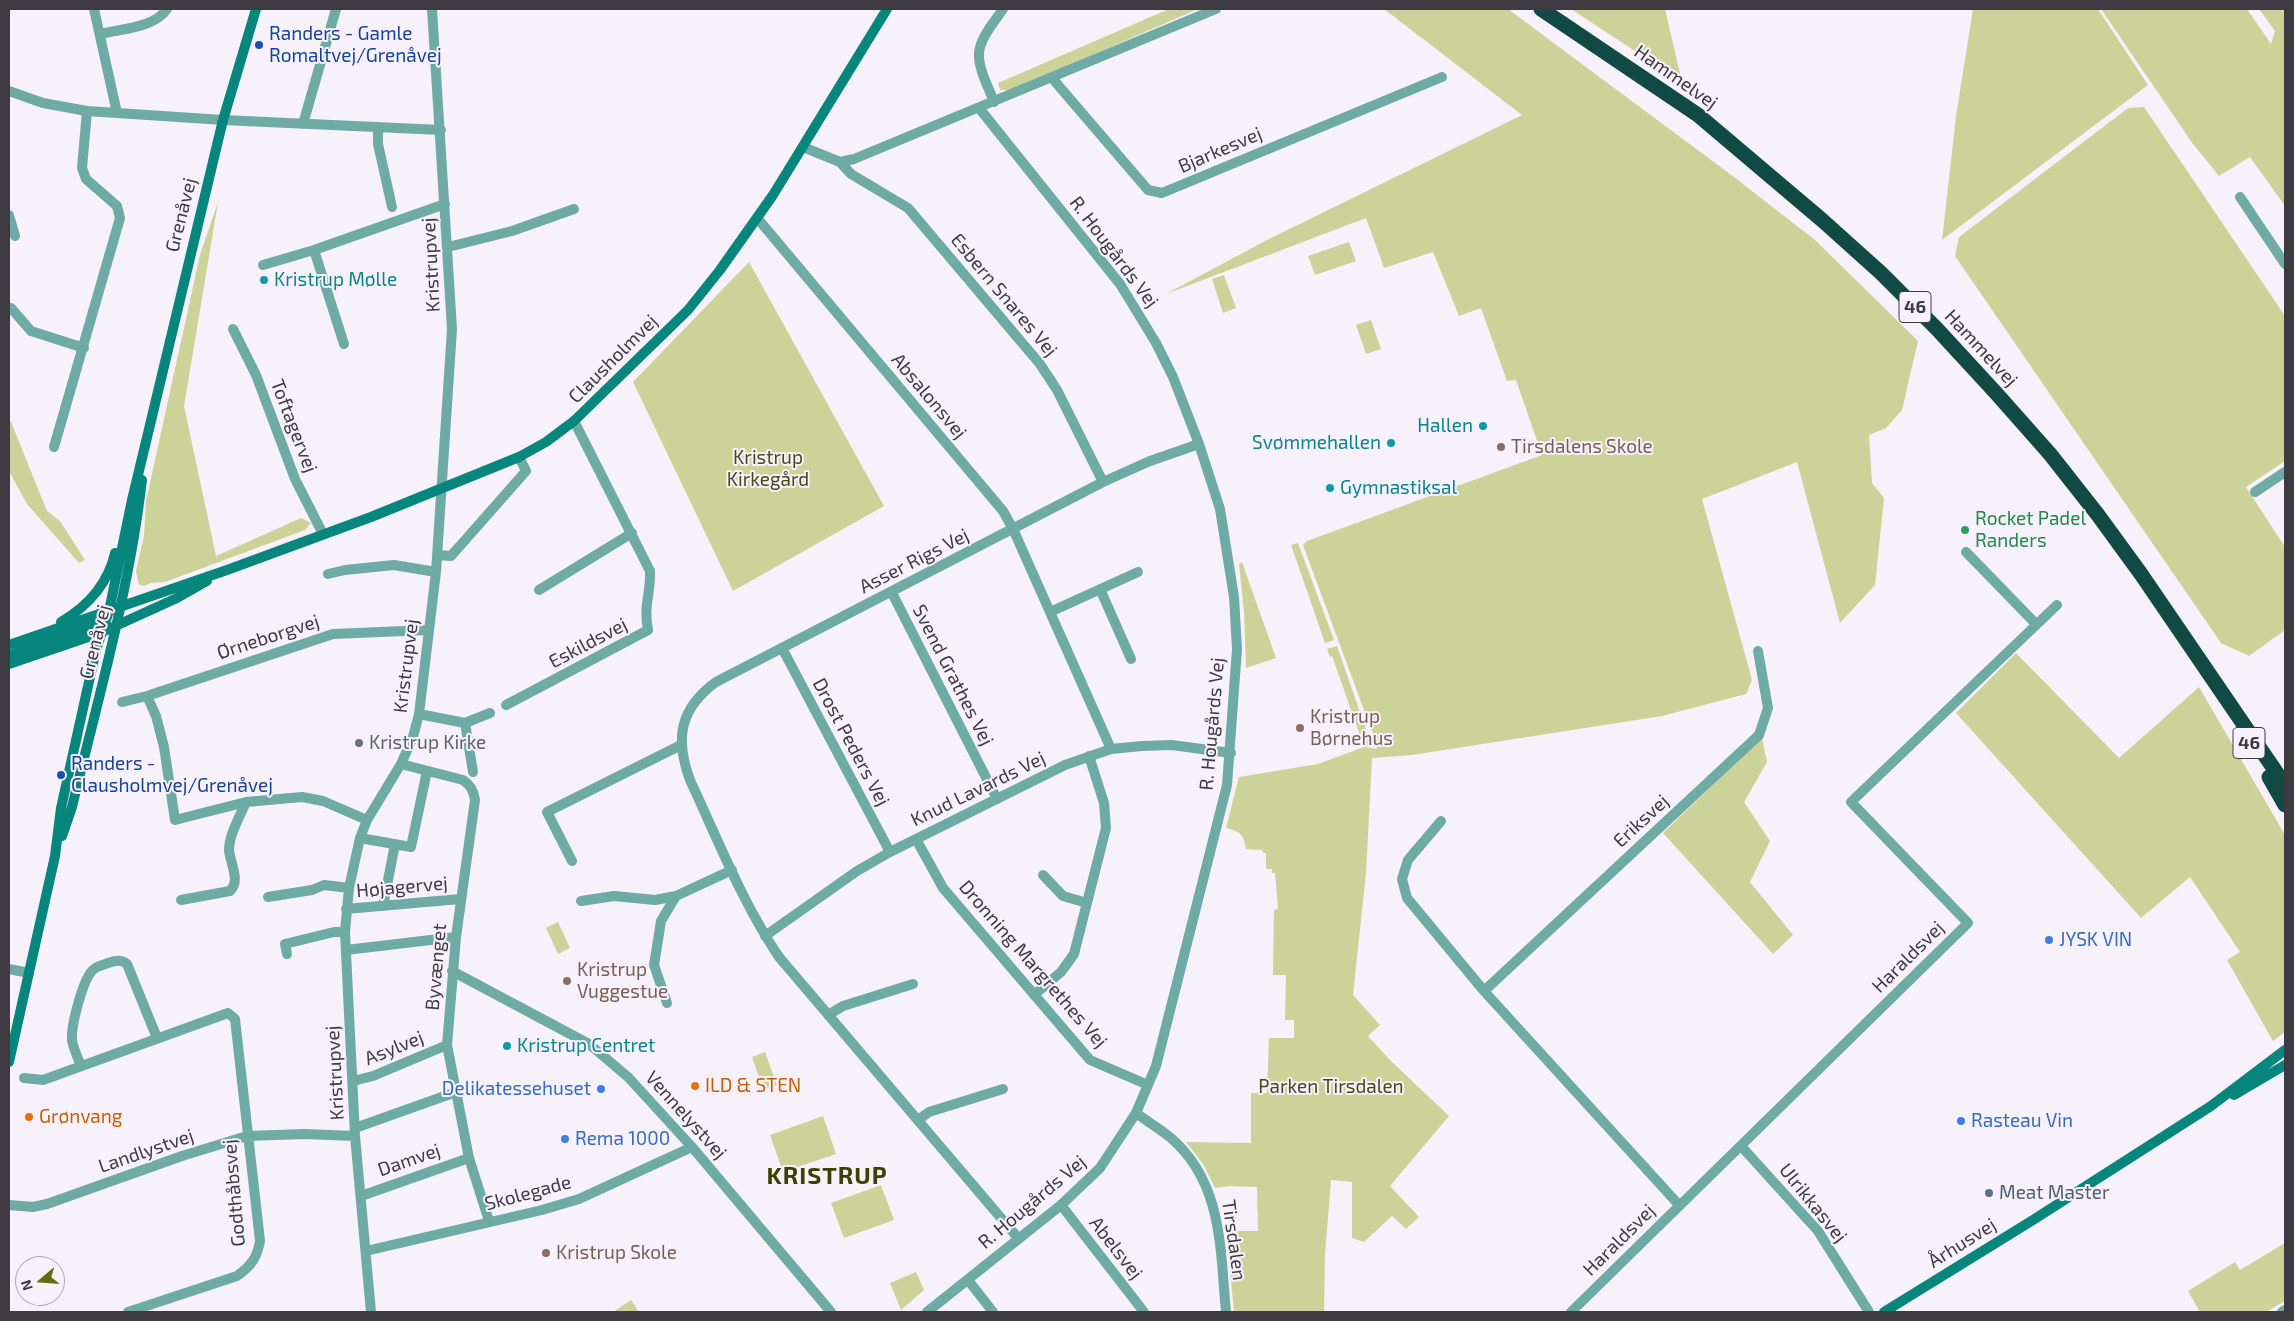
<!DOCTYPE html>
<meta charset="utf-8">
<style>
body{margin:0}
#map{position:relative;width:2294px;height:1321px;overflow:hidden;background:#f7f1fc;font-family:"Exo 2",sans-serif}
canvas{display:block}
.frame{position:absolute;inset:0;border:10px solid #3e3a42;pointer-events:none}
.north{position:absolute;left:15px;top:1256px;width:50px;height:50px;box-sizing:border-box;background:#f7f1fc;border:1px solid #ada8b2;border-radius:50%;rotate:252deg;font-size:14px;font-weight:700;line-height:20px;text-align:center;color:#3e3a42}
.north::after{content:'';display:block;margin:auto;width:18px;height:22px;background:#666b0e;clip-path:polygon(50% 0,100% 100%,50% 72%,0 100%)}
</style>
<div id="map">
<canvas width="2294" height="1321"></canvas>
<div class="frame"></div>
<div class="north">N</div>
</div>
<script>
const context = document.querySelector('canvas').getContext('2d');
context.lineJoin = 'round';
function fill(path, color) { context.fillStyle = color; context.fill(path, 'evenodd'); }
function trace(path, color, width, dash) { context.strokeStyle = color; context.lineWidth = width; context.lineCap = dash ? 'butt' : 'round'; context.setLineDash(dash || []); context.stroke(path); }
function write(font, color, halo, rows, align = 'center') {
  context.font = font + ' "Exo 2",sans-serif'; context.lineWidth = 4; context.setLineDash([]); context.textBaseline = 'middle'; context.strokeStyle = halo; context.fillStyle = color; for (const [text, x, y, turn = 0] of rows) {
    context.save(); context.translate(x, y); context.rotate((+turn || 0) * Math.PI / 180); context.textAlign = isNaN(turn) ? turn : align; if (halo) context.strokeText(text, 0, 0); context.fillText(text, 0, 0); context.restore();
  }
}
fill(new Path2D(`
 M1169,9H1198L1012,90H1000L998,83Z
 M1384,9H1508L1734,177L1815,240L1918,341L1902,410L1886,428L1869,435L1872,483L1884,498L1875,585L1840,623L1797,462L1702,499L1752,680L1746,694L1662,716L1412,755L1372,758L1366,873L1353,995L1380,1025L1368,1036L1391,1061L1449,1116L1390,1186L1419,1217L1406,1229L1392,1216L1364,1242L1352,1238V1182L1331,1180L1325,1255L1324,1312H1234L1226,1231H1258L1257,1187L1229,1186L1215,1188L1203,1164L1186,1142L1251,1143V1093H1267L1269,1038H1294V1020H1285L1286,975H1273L1274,910L1278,909L1275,873H1272V869H1266V853H1263L1262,850L1246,849C1244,835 1240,831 1226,828L1239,777L1318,764L1364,747L1332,656L1330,657L1327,649L1337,646L1371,744L1365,747L1377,749L1374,737L1303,545L1307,541L1542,455L1516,380L1507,381L1481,308L1459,316L1433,252L1384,268L1366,218L1166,294L1267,240L1522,115Z
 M1571,9H1665L1682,82Z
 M1973,9H2098L2148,85L1942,240L1956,116Z
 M2101,9H2247L2271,44L2275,31L2259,9H2285V206L2250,157L2219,176L2193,144Z
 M2144,107L2285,316V461L2246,487L2285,547V630L2249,656L2221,643L1955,256L1959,237L2128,108Z
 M218,202L184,406L216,556L301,518L311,523L305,530L165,582L151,583L144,586L139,585L136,571L144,536L146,501L200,255Z
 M1349,242L1356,261L1315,275L1308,256Z
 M749,262L884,506L733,591L633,382Z
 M1224,275L1236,308L1223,313L1212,279Z
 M1371,320L1381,349L1366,354L1356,325Z
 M9,421L11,422L47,511L60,521L85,560L79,563L27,504L9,471Z
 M1298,543L1334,640L1325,643L1291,545Z
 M1242,562L1276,658L1246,668L1244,612L1239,564Z
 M2016,653L2119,758L2199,687L2285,835V1032L2273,1041L2227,960L2240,952L2190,877L2141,918L1956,713Z
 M1762,738L1767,762L1744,802L1770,841L1750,882L1793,935L1773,954L1663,833Z
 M558,922L570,948L558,954L546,928Z
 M765,1052L777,1085L763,1089L752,1057Z
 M823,1116L836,1154L783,1172L770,1135Z
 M881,1185L894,1220L844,1238L831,1203Z
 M2285,1243V1301L2266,1312H2200L2188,1291L2235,1262L2240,1270Z
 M916,1272L924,1290L901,1310L890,1283Z
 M631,1300L639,1312H613Z`), '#ccd398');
trace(new Path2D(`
 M94,9L117,113
 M100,34C121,29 154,28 167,9
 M1052,78L1148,190L1162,193L1442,77
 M9,91L43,103L87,111L223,120L441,130
 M994,102C989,88 978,69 979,53C980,38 995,21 1003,9
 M303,124L336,9
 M378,127V144L392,207
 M803,147L840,162L854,159L1216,9
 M840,162L851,174L908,208L1040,364L1057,390L1103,482
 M2240,197L2285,264
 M9,215L15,236
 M758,219L1003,511L1013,529L1111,749
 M448,247L512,231L574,209
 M314,250L344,344
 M263,265L314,250L445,204
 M11,308L31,331L84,348
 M233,329L256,375L295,479L323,534
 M54,447L120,218L117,206L86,179L82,168L87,111
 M2255,492L2285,472
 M1966,552L2036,624
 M438,555L451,556L526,471L519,457
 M328,574L345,570L394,565L436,572
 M1100,589L1131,659
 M539,590L632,533
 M892,593L997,799
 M1050,612L1138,572
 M782,648L890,852
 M147,696L156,716L164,747L175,820L246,802L302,797L323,801L367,820
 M122,702L147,696L333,634L428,630
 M506,705L648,630C643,605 651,594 650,571L574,421
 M419,714L465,723L473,772
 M465,723L490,713
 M401,764L463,780C471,786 473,790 475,800L456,937L447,1045L469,1158L489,1221
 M1441,821L1408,860L1402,879L1407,898L1484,991L1679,1205
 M360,838L411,847L427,771
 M916,839L943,888L1090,1060L1148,1085
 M572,861L547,812L681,745
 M1043,875L1063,896L1087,903
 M268,897L312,890L324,885L349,888
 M181,900L230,891C241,881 230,863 229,850C229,835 240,816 246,802
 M581,901L614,896L655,900L676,896
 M383,906L395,844
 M346,909L460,899
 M765,936L857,871L890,852L1065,765L1111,749L1142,746L1172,745L1231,753
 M346,950L456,937
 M287,954L285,944L334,932H345
 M9,969L29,973
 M452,971L589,1044L628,1077L692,1147L831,1312
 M1484,991L1759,735L1768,708L1758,651
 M1034,995L1061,972L1074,954L1106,828L1104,803L1089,756
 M667,1003L654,965L661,921L676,896L732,870
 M828,1015L843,1006L913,984
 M81,1066C78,1058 73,1048 72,1040C71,1026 83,977 94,969C97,966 103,965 108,963C115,961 121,959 127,964L157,1038
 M24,1078L43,1080L228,1013L235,1019L260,1241C257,1258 251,1266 237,1276L128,1312
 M353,1081L373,1076L447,1045
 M1136,1113C1147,1121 1160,1129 1171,1138C1223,1183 1220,1249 1226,1312
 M918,1120L929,1112L1003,1089
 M355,1128L456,1092
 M1741,1146L1818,1231L1869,1312
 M361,1196L469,1158
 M9,1205L33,1207L47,1204L182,1156L247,1136L304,1134L355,1136
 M1061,1205L1144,1312
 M1018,1238L779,957C742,902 718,840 690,780C675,739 679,709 716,682L1103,482L1150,461L1199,444
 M366,1251L542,1210L579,1199L692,1147
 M968,1280L993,1312
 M371,1312L355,1136L345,932L349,888L360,838L367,820L401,764L413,737L419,714L436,572L452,329L432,9
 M927,1312L1061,1205L1100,1168L1136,1113L1156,1066L1227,785L1237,649L1234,597L1220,509L1199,444L1173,377L1156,343L1120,284L979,108
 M1571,1312L1968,923L1851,802L2057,605
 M2282,1312L2285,1310`), '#6eaba4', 10);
trace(new Path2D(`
 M61,622C88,606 108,584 115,553
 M9,645L227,570L371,517L519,457L546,442L574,421L688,310L720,270L773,195L887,9
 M9,656L86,627L107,617
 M9,664L100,633L177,598L207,581
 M62,836L72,807C98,699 129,592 142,480
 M9,1062L55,856L61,808L96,650L109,611L132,500L223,120L256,9
 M2234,1095L2285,1065
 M1884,1312L2033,1220L2211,1106L2285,1050`), '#06867d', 10);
trace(new Path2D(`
 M1541,9L1698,115L1822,220L1881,273L1937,329L1996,393L2050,454L2098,515L2141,574L2285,785
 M2269,777L2285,805`), '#114944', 15);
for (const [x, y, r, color] of [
 [259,45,5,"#1a4fb4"],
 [264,280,5,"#0f9aa8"],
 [1483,426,5,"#0f9aa8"],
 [1391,443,5,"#0f9aa8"],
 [1501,447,5,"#8d6e63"],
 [1330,488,5,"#0f9aa8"],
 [1965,530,5,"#2e9e5b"],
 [1300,728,5,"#8d6e63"],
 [359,743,5,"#6b7280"],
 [61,775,5,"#1a4fb4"],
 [2049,940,5,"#3f7fe0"],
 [567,981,5,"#8d6e63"],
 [507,1046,5,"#0f9aa8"],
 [695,1086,5,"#e8710a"],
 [601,1089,5,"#3f7fe0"],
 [29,1117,5,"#e8710a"],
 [1961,1121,5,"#3f7fe0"],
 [565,1139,5,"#3f7fe0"],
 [1989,1193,5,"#5c6f8a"],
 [546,1253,5,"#8d6e63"]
]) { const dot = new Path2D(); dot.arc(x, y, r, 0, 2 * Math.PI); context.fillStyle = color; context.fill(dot); trace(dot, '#f7f1fc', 2); }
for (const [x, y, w] of [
 [1915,307,32],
 [2249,743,32]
]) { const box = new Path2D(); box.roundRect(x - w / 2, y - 15.5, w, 31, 4); context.fillStyle = '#f7f1fc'; context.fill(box); trace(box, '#3e3a42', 1); }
write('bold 18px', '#3e3a42', null, [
 ["46",1915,307],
 ["46",2249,743]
]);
write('19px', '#164399', '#f7f1fc', [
 ["Randers - Gamle",269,34],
 ["Romaltvej/Grenåvej",269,56],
 ["Randers -",71,764],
 ["Clausholmvej/Grenåvej",71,786]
], 'left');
write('19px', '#3e3a42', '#f7f1fc', [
 ["Hammelvej",1676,77,35],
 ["Bjarkesvej",1220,150,-23],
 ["Grenåvej",181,215,-76],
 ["R. Hougårds Vej",1114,252,53],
 ["Kristrupvej",431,265,-93],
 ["Esbern Snares Vej",1004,295,50],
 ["Hammelvej",1981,348,47],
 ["Clausholmvej",613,359,-45],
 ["Absalonsvej",929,396,50],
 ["Toftagervej",294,426,69],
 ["Asser Rigs Vej",914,561,-27],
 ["Ørneborgvej",268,637,-18],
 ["Grenåvej",95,642,-76],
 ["Eskildsvej",588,643,-28],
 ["Kristrupvej",406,666,-83],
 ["Svend Grathes Vej",953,675,63],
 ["R. Hougårds Vej",1212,724,-85],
 ["Drost Peders Vej",851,742,62],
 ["Knud Lavards Vej",978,789,-26],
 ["Eriksvej",1641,821,-43],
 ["Højagervej",402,887,-5],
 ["Haraldsvej",1908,957,-45],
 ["Dronning Margrethes Vej",1033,964,49],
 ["Byvænget",436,967,-85],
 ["Asylvej",394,1048,-22],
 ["Kristrupvej",335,1073,-93],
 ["Vennelystvej",686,1115,48],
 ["Landlystvej",146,1151,-19],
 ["Damvej",409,1160,-19],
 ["Godthåbsvej",234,1193,-95],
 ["Skolegade",528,1193,-15],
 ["R. Hougårds Vej",1032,1202,-40],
 ["Ulrikkasvej",1813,1203,51],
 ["Tirsdalen",1234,1240,82],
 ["Haraldsvej",1619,1240,-45],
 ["Århusvej",1962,1243,-32],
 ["Abelsvej",1116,1248,52]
]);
write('19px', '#0d838f', '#f7f1fc', [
 ["Kristrup Mølle",274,280],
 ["Hallen",1473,426,"right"],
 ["Svømmehallen",1381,443,"right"],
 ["Gymnastiksal",1340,488],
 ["Kristrup Centret",517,1046]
], 'left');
write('19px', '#785e54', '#f7f1fc', [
 ["Tirsdalens Skole",1511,447],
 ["Kristrup",1310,717],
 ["Børnehus",1310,739],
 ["Kristrup",577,970],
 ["Vuggestue",577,992],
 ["Kristrup Skole",556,1253]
], 'left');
write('19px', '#44491a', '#f7f1fc', [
 ["Kristrup",768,458],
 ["Kirkegård",768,480],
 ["Parken Tirsdalen",1331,1087]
]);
write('19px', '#27864d', '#f7f1fc', [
 ["Rocket Padel",1975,519],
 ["Randers",1975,541]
], 'left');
write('19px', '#5b616d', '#f7f1fc', [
 ["Kristrup Kirke",369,743]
], 'left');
write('19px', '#366cbe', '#f7f1fc', [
 ["JYSK VIN",2059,940],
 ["Delikatessehuset",591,1089,"right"],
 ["Rasteau Vin",1971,1121],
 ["Rema 1000",575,1139]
], 'left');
write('19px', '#c56008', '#f7f1fc', [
 ["ILD & STEN",705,1086],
 ["Grønvang",39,1117]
], 'left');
write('19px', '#4e5e75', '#f7f1fc', [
 ["Meat Master",1999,1193]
], 'left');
context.letterSpacing = '1px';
write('bold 24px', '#3d4100', '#f7f1fc', [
 ["KRISTRUP",827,1176]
]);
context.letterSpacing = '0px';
</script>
